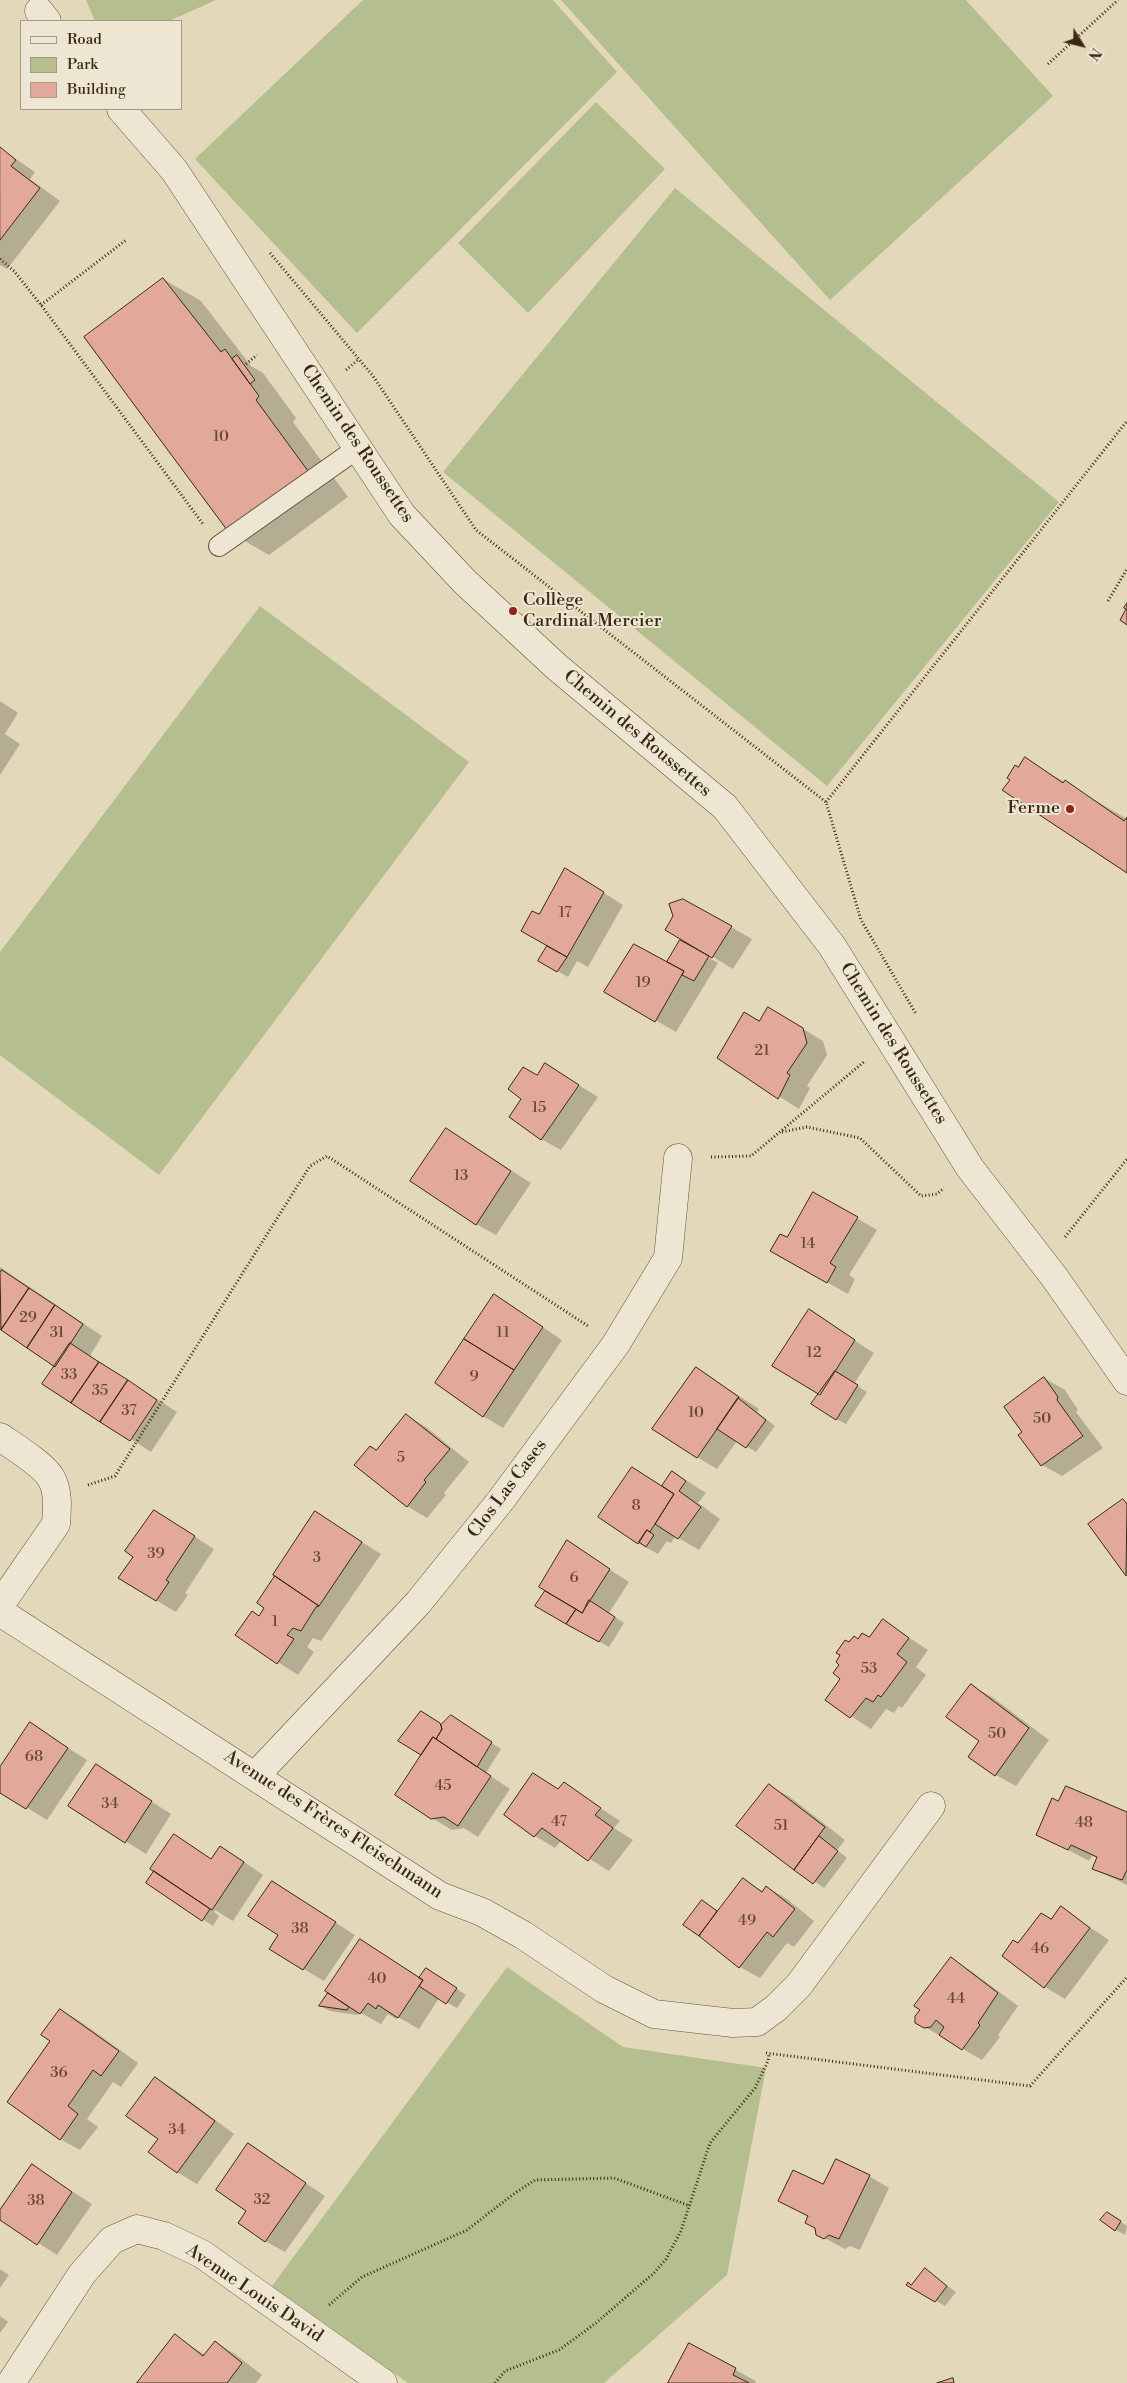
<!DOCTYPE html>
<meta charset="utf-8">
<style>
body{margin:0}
#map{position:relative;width:1127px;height:2383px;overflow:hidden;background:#e3d8b9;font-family:"Libre Bodoni",serif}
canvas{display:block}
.legend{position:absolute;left:20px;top:20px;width:162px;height:90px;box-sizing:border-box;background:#ede6d2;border:1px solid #a69a85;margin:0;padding:6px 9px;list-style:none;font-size:15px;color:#3c2912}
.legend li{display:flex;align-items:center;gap:10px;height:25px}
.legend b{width:25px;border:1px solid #a69a85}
.north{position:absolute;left:1057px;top:20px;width:50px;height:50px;-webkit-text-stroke:4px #ede6d2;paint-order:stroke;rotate:126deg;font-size:14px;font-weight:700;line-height:20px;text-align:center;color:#3c2912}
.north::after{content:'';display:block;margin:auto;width:18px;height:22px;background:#3c2912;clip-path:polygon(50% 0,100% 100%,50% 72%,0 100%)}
</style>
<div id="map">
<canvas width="1127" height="2383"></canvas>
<ul class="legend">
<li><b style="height:6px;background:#ede6d2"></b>Road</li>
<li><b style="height:14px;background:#b5be8f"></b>Park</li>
<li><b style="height:14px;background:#e2a89a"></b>Building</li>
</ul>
<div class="north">N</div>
</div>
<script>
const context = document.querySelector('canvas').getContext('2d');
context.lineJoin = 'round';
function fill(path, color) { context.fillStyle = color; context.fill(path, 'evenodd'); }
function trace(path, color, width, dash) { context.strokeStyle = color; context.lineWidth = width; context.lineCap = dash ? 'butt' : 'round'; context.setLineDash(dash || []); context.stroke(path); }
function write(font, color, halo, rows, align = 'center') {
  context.font = font + ' "Libre Bodoni",serif'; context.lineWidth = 4; context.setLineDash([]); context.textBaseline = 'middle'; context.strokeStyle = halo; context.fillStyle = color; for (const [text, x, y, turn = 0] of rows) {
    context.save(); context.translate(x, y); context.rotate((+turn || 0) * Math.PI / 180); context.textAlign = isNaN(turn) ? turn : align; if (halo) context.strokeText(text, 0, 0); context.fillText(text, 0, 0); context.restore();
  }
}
fill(new Path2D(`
 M86,0H216L169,21H95Z
 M363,0H553L617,72L357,333L195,159Z
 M561,0H966L1053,96L830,300Z
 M596,102L665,169L528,313L458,243Z
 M675,188L1059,502L827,786L443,472Z
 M260,606L469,762L159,1175L0,1055V952Z
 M507,1967L623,2047L766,2068L727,2275L604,2383H408L272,2286Z`), '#b5be8f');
fill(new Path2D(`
 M0,148L35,172L30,179L60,201L7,269L0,265Z
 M163,279L201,301L251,366L263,373L296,418L293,422L348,497L269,555L231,533Z
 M0,701L18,713L5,734L20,744L0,775Z
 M1025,759L1127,819V872L1018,769Z
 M585,881L623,905L588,967L577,961L568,977L540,961L563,953L539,916Z
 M683,900L752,939L733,969L667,929Z
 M680,941L718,963L676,1032L606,992L678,970Z
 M788,1020L823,1041L827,1055L807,1086L810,1088L799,1109L718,1058L760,1022Z
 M546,1065L598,1097L561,1150L541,1139L537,1076Z
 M447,1130L531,1183L496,1235L476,1224Z
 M814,1193L877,1230L849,1275L855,1279L848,1294L771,1251L788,1239Z
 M0,1267L102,1336L90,1356L177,1412L151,1452L44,1383L56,1366L0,1329Z
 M495,1296L562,1340L503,1428L483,1416Z
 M809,1311L874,1353L854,1384L867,1392L846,1424L836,1419L820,1394Z
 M696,1368L759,1409L757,1412L775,1426L756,1452L737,1441L717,1469L697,1457Z
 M1044,1378L1065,1390L1078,1410L1076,1412L1103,1448L1062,1476L1042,1465L1024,1432Z
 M406,1415L426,1427L469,1462L444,1493L446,1495L427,1518L407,1506L377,1452Z
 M632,1468L663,1487L673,1472L706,1493L698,1503L720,1519L699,1550L675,1536L671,1543L667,1541L658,1554L638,1543Z
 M1124,1501L1127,1503V1576L1090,1525Z
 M155,1511L214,1549L185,1593L188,1595L176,1612L156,1600L134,1556Z
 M335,1525L381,1554L321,1641L313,1638L307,1647L314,1652L298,1675L236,1635L260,1617Z
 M567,1542L629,1582L609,1613L624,1623L609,1647L536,1606L555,1596Z
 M883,1621L928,1650L916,1667L926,1675L902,1708L899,1706L894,1713L886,1709L871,1729L826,1700L842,1678L840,1665L849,1643L870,1639Z
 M972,1686L992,1697L1049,1740L1016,1786L996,1775L981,1741Z
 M432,1718L442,1726L461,1723L501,1749L486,1773L510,1789L478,1837L464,1828L452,1830L432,1818L423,1754L400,1740Z
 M31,1724L87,1760L47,1820L0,1791V1770Z
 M96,1766L171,1814L146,1854L70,1806Z
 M564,1784L620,1821L614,1828L633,1840L609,1871L561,1841L555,1848L535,1836Z
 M770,1786L790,1797L845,1840L837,1850L847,1858L824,1888L738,1826Z
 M1058,1803L1127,1814V1885L1094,1869L1098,1858L1092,1856L1089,1861L1038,1834Z
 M194,1848L212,1860L240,1859L263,1875L233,1921L215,1910L214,1912L219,1916L213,1926L148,1883L155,1871Z
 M743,1880L764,1892L767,1887L787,1899L814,1921L794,1947L787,1943L760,1978L740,1967L699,1935L703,1901L719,1912Z
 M292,1895L355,1935L324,1981L270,1949L280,1934Z
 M1061,1908L1109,1940L1065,1999L1045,1987L1003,1956L1051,1920Z
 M360,1940L420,1978L436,1975L466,1995L457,2008L439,1998L419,2029L398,2017L396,2019L388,2014L381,2024L359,2012L357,2015L330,2011L320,2006Z
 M951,1959L971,1971L1018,2006L998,2035L1000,2037L982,2060L916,2022Z
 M61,2010L81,2022L138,2063L121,2087L113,2082L87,2119L98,2127L80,2150L60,2139L52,2041Z
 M155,2078L175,2090L234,2134L197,2184L177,2172L159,2139Z
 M248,2145L325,2196L285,2252L265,2241Z
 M32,2166L92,2204L57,2255L0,2218V2212Z
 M869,2176L889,2188L860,2250L850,2246L845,2249L817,2234L809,2217L780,2201L824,2186Z
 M1117,2219L1127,2226L1125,2235L1116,2230Z
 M0,2269L9,2275L0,2288Z
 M925,2270L956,2292L945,2306L908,2285L912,2286Z
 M0,2316L8,2322L0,2333Z
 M175,2336L205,2355L215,2342L235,2354L262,2375L256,2383H138Z
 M689,2345L756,2381L755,2383H669Z`), '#0003');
const building = new Path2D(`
 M0,147L16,160L11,166L40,188L0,240Z
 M163,278L221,352L225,349L259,396L256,400L311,475L230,534L84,337Z
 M237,355L255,380L250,384L232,359Z
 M1127,603V625L1120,620L1126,609L1124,608Z
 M1025,757L1063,783L1065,780L1124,821L1127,817V873L1002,790L1010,780L1007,778L1015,765L1018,767Z
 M565,868L604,892L567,957L521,931L532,911L539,914Z
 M683,899L732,926L712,958L665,930L673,916L669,904Z
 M680,940L709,956L694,981L682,975L684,971L667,962Z
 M634,944L684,971L655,1022L604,992Z
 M547,946L567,957L557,972L538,961Z
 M768,1007L803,1028L807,1043L787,1073L790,1075L778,1099L717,1058L744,1012L759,1021Z
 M545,1063L579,1085L541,1140L509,1117L521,1099L508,1089L523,1067L537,1075Z
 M446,1128L511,1171L476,1225L410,1181Z
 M813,1192L858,1217L830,1263L836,1267L827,1283L770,1251L780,1234L787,1237Z
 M2,1270L29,1288L1,1330L0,1273Z
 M29,1288L55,1305L27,1348L1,1330Z
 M494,1294L543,1327L514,1370L464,1339Z
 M55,1305L83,1324L55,1367L27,1348Z
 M809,1309L855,1340L820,1395L772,1366Z
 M464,1339L514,1370L483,1417L435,1383Z
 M70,1343L99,1362L71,1403L42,1384Z
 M99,1362L128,1380L100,1422L71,1403Z
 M696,1367L739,1397L697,1458L652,1429Z
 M835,1371L858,1385L836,1420L811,1404Z
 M1044,1377L1058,1397L1057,1400L1083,1436L1041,1466L1018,1435L1022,1432L1004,1407Z
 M128,1380L157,1400L130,1441L100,1422Z
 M738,1398L766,1420L746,1448L717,1429Z
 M406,1414L450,1449L424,1480L426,1482L407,1507L354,1465L370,1446L376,1450Z
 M632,1467L674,1494L650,1532L647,1530L638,1544L598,1517Z
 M672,1471L686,1481L679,1491L701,1507L678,1539L655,1524L674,1494L662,1486Z
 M1123,1499L1127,1504L1126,1576L1088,1524Z
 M154,1510L195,1536L166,1580L169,1582L156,1601L118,1578L133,1557L125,1551Z
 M315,1511L362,1542L319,1606L273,1575Z
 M647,1530L654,1535L646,1547L639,1542Z
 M567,1540L610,1569L582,1613L539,1587Z
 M275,1576L319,1606L316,1607L301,1631L293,1628L287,1635L294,1639L277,1664L235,1635L252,1611L259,1616L264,1608L257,1603Z
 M545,1591L576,1609L566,1624L535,1606Z
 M589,1600L615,1617L599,1642L566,1624L576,1609L582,1613Z
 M883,1619L909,1638L897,1654L907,1662L881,1697L878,1695L873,1702L866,1698L850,1718L825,1700L840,1679L833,1673L839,1665L836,1662L840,1655L836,1653L845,1640L849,1642L854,1636L858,1639L862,1633L869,1637Z
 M971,1684L1029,1728L995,1776L968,1757L979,1741L946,1717Z
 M421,1711L440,1723L442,1729L436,1739L433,1737L421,1755L398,1741Z
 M451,1715L492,1742L477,1767L436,1739L442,1729L441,1725Z
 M30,1722L68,1748L26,1809L0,1793V1767Z
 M433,1737L491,1776L458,1826L444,1817L431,1819L395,1795Z
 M96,1764L152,1801L125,1843L68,1806Z
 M533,1773L558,1789L564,1782L601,1808L595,1815L613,1828L588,1861L542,1828L534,1837L504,1815Z
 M769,1784L825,1827L794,1870L736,1826Z
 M1066,1786L1127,1812V1870L1122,1880L1092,1869L1097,1857L1071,1845L1068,1850L1036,1835L1052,1798L1058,1801Z
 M174,1834L211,1859L220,1846L244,1862L212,1910L150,1869Z
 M819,1836L838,1851L813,1884L794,1870Z
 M154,1871L210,1909L202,1921L146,1883Z
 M743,1878L762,1892L766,1886L795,1909L773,1937L767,1932L739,1968L699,1936Z
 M272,1881L336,1922L303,1970L269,1949L278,1935L248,1916Z
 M702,1900L717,1911L699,1936L683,1925Z
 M1061,1906L1090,1928L1044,1988L1002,1956L1013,1940L1018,1943L1041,1913L1051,1919Z
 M360,1939L423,1980L398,2018L378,2005L376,2009L368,2003L360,2014L325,1991Z
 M951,1957L998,1993L978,2023L980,2025L962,2050L939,2035L944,2027L936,2020L931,2027L924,2028L915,2023V2016L920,2010L914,2006Z
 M426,1968L457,1988L446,2004L419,1986L423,1980L419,1978Z
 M328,1993L349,2007L347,2010L319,2006Z
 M60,2009L119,2051L101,2076L93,2070L68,2106L78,2114L60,2140L7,2102L50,2041L41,2035Z
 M155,2077L215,2121L177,2173L148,2152L158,2139L126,2116Z
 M248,2143L306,2183L265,2242L238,2223L246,2211L216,2190Z
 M836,2159L870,2175L839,2239L829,2235L824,2239L816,2235L815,2228L805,2223L808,2216L778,2201L793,2170L823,2184Z
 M32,2164L72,2192L37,2245L0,2220V2210Z
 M1107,2212L1121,2221L1115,2231L1100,2220Z
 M925,2268L947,2286L935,2302L906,2285L908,2282L911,2285Z
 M175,2334L203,2356L215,2341L242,2363L227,2383H137Z
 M689,2343L736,2368L733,2375L749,2383H668Z
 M953,2378L954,2383H937Z`);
fill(building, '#e2a89a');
trace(building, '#3c2912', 1);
const lane = new Path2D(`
 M219,546L358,448`);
const street = new Path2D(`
 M39,11L47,21
 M121,109L174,170L402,515L465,582L558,668L725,807L832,946L970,1168L1055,1278L1127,1381
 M0,1437C13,1446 44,1465 51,1478C59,1492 57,1509 56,1524L0,1605
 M0,1612L440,1896L482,1912L523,1935L604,1989L654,2014L733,2023L757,2022L776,2008L799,1985L931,1806
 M256,1775L418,1603L501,1500L616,1344L668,1258L678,1158
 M11,2383L82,2274L112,2240L137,2229L164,2236L202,2254L383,2383`);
trace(lane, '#66553c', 22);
trace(street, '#66553c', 29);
trace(new Path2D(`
 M1048,64L1118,0
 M270,253L373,376L476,530L826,802L861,920L916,1014
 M0,259L14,271L41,305L203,524
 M41,305L126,240
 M246,364L257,355
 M346,370L359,359
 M1108,601L1127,569
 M826,802L1127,421
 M782,1132L807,1127L860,1138L921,1196L937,1194L944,1188
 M711,1157L751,1156L865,1061
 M1065,1237L1127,1159
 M88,1485L115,1476L310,1166L327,1156L588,1326
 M766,2053L1030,2086L1127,1977
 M329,2305L362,2277L467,2230L515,2193L535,2180L614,2178L690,2206
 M495,2383L505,2371L559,2350L596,2323L654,2273L666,2259L681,2231L710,2143L755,2088L768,2061L769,2054`), '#3c2912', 3, [1, 2.5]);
trace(lane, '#ede6d2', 20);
trace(street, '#ede6d2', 28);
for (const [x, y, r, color] of [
 [513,611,5,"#8f2418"],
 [1070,809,5,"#8f2418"]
]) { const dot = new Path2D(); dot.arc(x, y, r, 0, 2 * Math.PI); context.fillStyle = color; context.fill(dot); trace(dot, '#ede6d2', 2); }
write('15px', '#664934', null, [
 ["10",221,437],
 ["17",565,913],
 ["19",643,983],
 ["21",762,1051],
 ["15",539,1108],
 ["13",461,1176],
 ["14",808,1244],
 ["29",28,1318],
 ["31",57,1333],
 ["11",503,1333],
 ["12",814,1353],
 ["33",69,1375],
 ["9",474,1377],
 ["35",100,1391],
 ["37",129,1411],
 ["10",696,1413],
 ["50",1042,1419],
 ["5",401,1458],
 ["8",636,1506],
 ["39",156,1554],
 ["3",317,1558],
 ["6",574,1578],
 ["1",275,1622],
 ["53",869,1669],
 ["50",997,1734],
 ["68",34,1757],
 ["45",443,1786],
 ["34",110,1804],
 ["47",559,1822],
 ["48",1084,1823],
 ["51",781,1826],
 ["49",747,1921],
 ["38",300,1929],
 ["46",1040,1949],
 ["40",377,1979],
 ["44",956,1999],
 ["36",59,2073],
 ["34",177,2130],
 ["32",262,2200],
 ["38",36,2201]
]);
write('18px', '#3c2912', '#ede6d2', [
 ["Chemin des Roussettes",357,444,56],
 ["Chemin des Roussettes",637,734,40],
 ["Chemin des Roussettes",893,1044,58],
 ["Clos Las Cases",508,1489,-53],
 ["Avenue des Frères Fleischmann",333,1825,33],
 ["Avenue Louis David",254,2294,34]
]);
write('18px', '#3c2912', '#ede6d2', [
 ["Collège",523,601],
 ["Cardinal Mercier",523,622],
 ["Ferme",1060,809,"right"]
], 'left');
</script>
